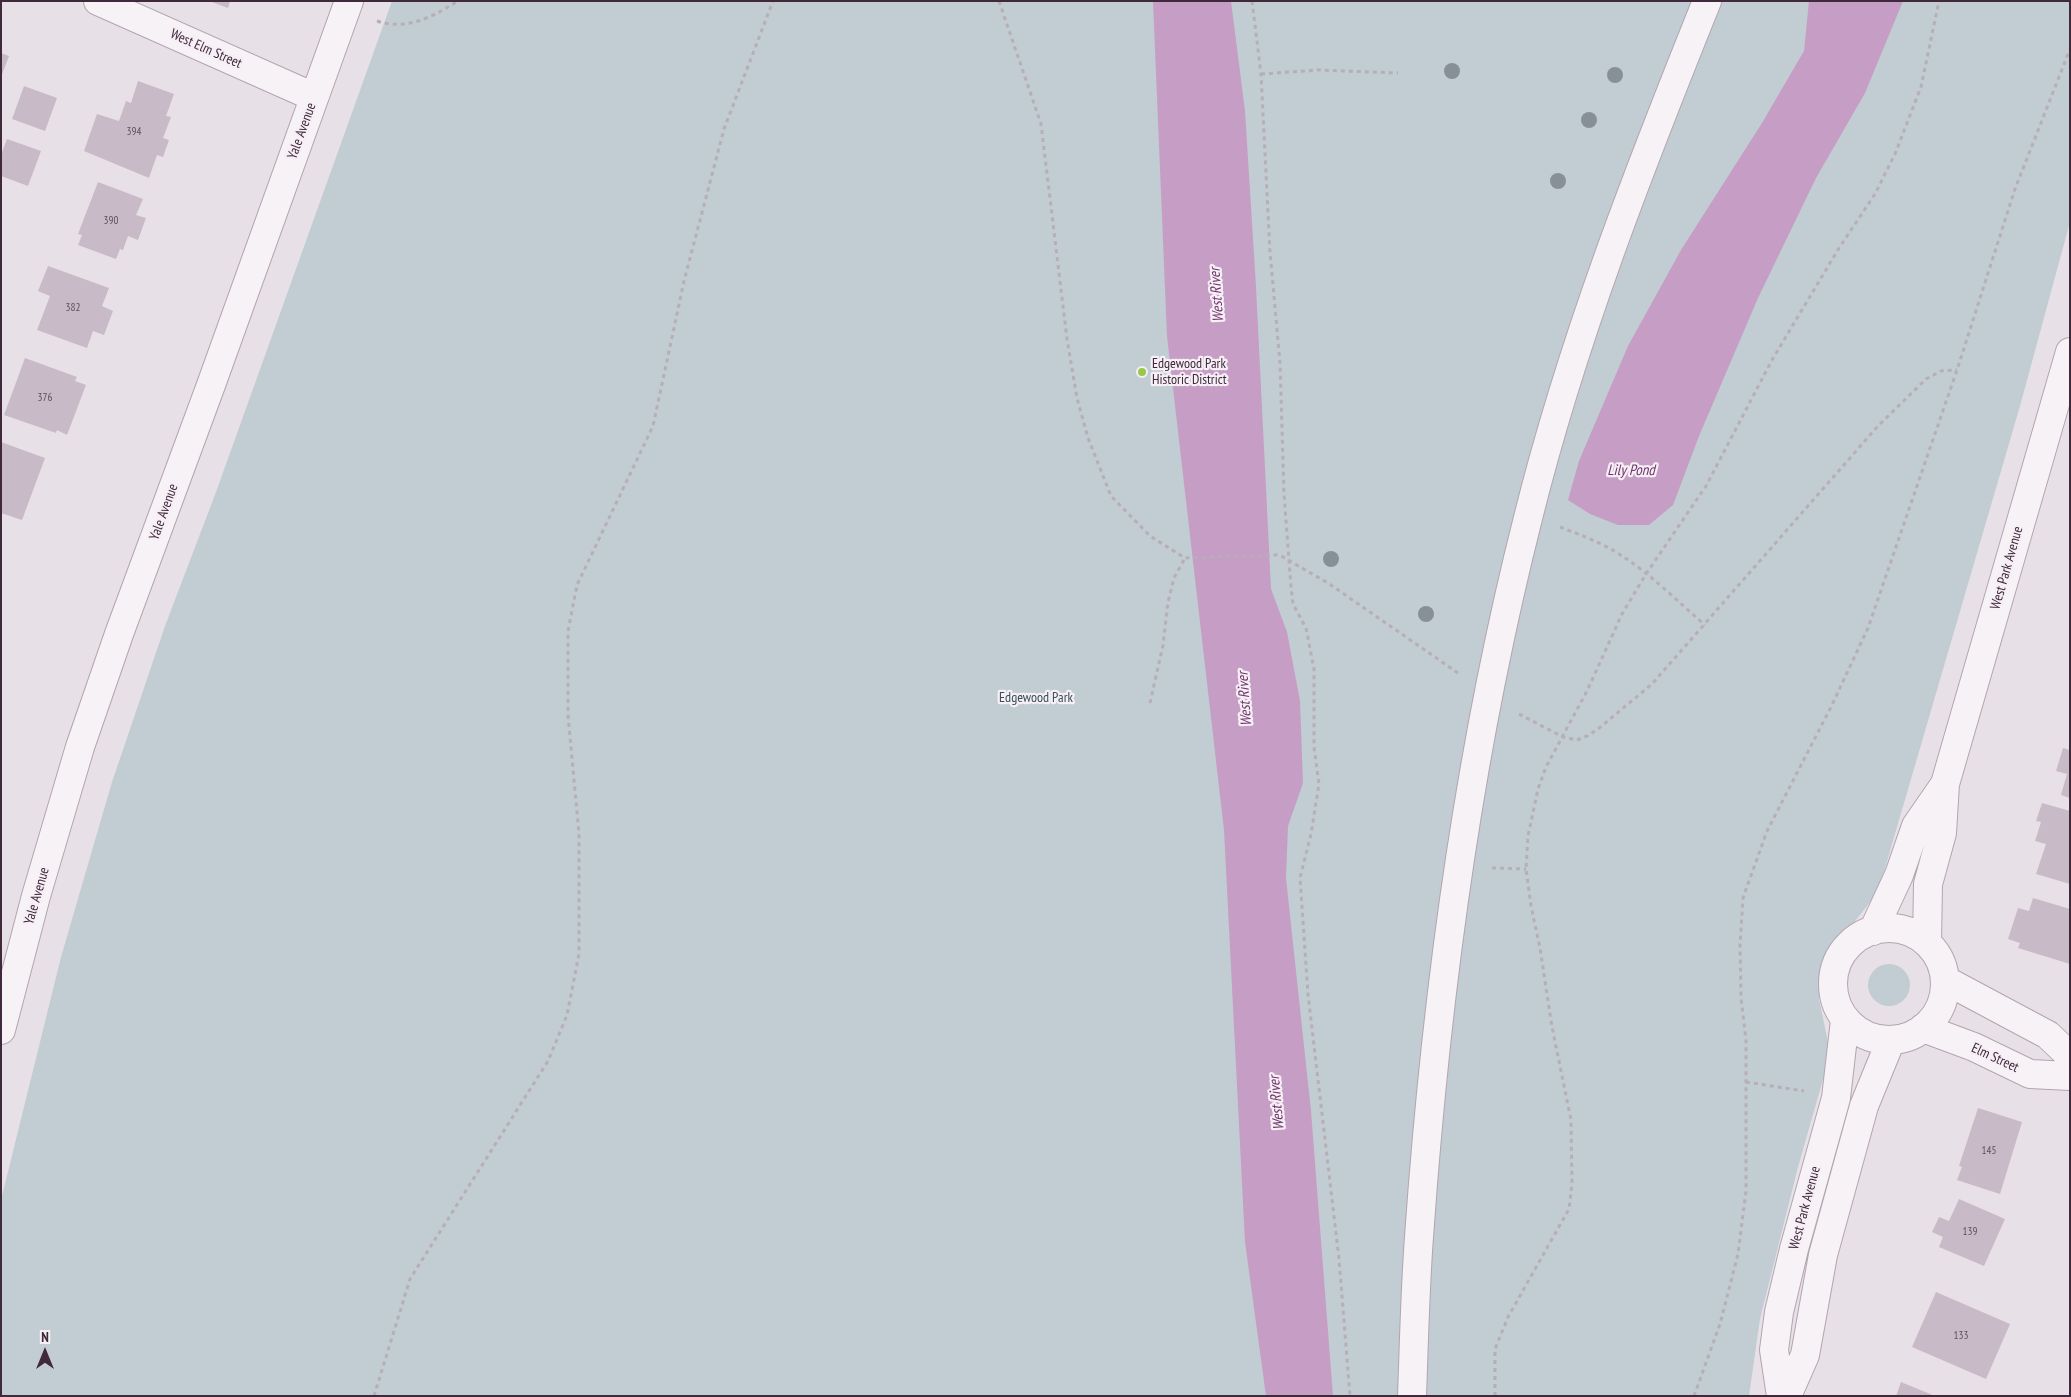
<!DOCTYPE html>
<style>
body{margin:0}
#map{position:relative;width:2071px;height:1397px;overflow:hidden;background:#e8e0e7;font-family:"PT Sans Narrow",sans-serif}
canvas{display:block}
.frame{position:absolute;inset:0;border:2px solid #3f293b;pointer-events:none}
.north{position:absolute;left:20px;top:1327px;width:50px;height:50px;-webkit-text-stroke:4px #f6eff5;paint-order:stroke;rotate:0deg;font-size:14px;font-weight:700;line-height:20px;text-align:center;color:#3f293b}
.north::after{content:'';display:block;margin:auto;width:18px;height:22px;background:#3f293b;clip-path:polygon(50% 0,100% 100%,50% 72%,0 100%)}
</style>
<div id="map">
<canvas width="2071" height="1397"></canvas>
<div class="frame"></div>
<div class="north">N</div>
</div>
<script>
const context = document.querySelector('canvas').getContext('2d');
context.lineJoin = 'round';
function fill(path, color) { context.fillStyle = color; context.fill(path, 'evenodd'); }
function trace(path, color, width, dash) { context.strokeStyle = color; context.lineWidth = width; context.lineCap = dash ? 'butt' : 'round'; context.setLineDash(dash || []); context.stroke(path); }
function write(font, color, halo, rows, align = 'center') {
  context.font = font + ' "PT Sans Narrow",sans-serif'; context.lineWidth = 4.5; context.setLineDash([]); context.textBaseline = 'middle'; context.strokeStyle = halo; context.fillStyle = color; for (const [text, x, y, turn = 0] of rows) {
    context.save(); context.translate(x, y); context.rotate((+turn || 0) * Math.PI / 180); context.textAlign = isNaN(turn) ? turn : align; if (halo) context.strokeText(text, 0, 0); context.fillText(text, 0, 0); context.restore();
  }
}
fill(new Path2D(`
 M392,1H2070V222L2020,406L1878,892L1852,925L1834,939L1823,959L1819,999L1828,1042V1062L1798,1167L1760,1319L1749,1396H1V1200L61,957L112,782L165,626L216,492Z
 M1868 985a21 21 0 1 1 42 0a21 21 0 1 1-42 0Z`), '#c1cdd2');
fill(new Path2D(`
 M1153,1H1231L1245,111L1256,287L1271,589L1287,632L1300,701L1303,783L1288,826L1286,878L1311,1111L1333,1396H1266L1245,1242L1224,830L1167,336Z
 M1809,1H1903L1865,93L1816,178L1758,298L1699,436L1673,505L1649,525H1618L1590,514L1568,500L1579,461L1628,346L1681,250L1762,123L1804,51Z`), '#c69dc4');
fill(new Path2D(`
 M209,1H230L228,8Z
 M1,53L9,56L1,77Z
 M138,81L174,94L166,116L171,117L163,138L169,140L163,157L157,155L149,178L84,151L97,114L119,121L126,101L131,103Z
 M24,86L57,98L45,131L12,119Z
 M7,139L41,151L28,186L1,176V155Z
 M98,182L143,199L136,215L146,218L138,240L128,236L123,250L120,249L116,259L78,245L82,235L78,234Z
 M48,266L109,288L102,306L113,311L104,335L93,331L87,348L37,330L50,296L38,291Z
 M25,358L77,377L75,381L86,385L67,435L57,430L56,433L4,415Z
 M1,442L45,458L22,520L1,513Z
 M2063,748L2070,750V798L2061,795L2067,774L2056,771Z
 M2042,803L2070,811V884L2036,874L2046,844L2035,841L2041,822L2036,821Z
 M2033,898L2070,909V964L2018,948L2020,943L2008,939L2018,908L2029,911Z
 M1978,1108L2022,1122L2000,1194L1957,1180L1962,1167L1959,1166Z
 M1959,1199L2005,1219L1984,1266L1939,1247L1943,1237L1932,1232L1939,1217L1949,1221Z
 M1936,1292L2010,1324L1986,1379L1912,1347Z
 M1901,1382L1935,1396H1896Z`), '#c8bac6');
const minor = new Path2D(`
 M98,1L314,97
 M1833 984a56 56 0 1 1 112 0a56 56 0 1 1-112 0Z
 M1873,931L1899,875L1916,826L1945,784
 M1927,943L1928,884L1942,833L1945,784L2070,352
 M1945,980L2048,1035L2070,1056
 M1923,1028L1974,1047L2030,1074L2070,1076
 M1,1030L36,896L80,747L119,634L211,385L349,1
 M1412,1396C1414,1343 1415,1290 1419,1237C1436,995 1468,754 1528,518C1572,341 1639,170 1707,1
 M1781,1396L1774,1350L1779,1312L1794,1249L1836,1098L1845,1020
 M1787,1396L1805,1355L1823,1255L1864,1106L1891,1040`);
trace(minor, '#b2a5b0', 30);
trace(new Path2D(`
 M999,1L1041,124L1067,339L1077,398L1088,438L1111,496L1150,536L1185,558L1277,555L1283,557L1328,583L1458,673
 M1252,1L1261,74L1270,252L1280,363L1284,494L1291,587L1293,604L1306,628L1314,669V747L1319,784L1311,834L1300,878L1308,994L1339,1259L1350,1396
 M377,21C407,31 432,17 458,1
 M1261,74L1318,70L1398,73
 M1560,527C1581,535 1603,543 1622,556C1652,575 1678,602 1705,625
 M1150,703L1163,645L1168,602L1174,578L1185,558
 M1519,714L1563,737L1577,740L1587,736L1598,729L1652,684L1878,426L1926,379L1941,371L1957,370
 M1492,868L1526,869
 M1746,1082L1804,1091
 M374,1396L410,1279L548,1061L567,1015L579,954V834L568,715V631L577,585L653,426L684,281L724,129L773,1
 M1495,1396V1349L1508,1317L1569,1209L1572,1184L1571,1120L1552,1027L1540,948L1531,906L1526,869L1528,836L1538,789L1546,767L1587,691L1622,614L1646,574L1706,486L1772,360L1839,248L1875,194L1895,154L1921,87L1939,1
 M1694,1396L1720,1324L1738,1254L1746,1191V1040L1741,998L1740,945L1743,898L1767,831L1831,707L1868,628L1957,370L2015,189L2070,49`), '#b8aeb6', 3, [4, 4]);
trace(minor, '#f7f2f6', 28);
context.fillStyle = '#879099';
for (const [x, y] of [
 [1452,71],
 [1615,75],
 [1589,120],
 [1558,181],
 [1331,559],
 [1426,614]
]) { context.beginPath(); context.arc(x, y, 8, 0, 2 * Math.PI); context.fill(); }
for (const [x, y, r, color] of [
 [1142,372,5,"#98c74b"]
]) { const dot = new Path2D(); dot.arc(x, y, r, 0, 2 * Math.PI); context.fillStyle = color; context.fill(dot); trace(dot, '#f6eff5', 2); }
write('11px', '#614d5e', null, [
 ["394",134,132],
 ["390",111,221],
 ["382",73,308],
 ["376",45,398],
 ["145",1989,1151],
 ["139",1970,1232],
 ["133",1961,1336]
]);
write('14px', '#3f293b', '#f6eff5', [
 ["West Elm Street",206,49,24],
 ["Yale Avenue",302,131,-70],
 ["Yale Avenue",164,512,-70],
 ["West Park Avenue",2007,568,-74],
 ["Yale Avenue",37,896,-74],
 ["Elm Street",1995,1058,25],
 ["West Park Avenue",1805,1208,-75]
]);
write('14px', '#3f293b', '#f6eff5', [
 ["Edgewood Park",1152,364],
 ["Historic District",1152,380]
], 'left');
write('14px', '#374e5a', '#f6eff5', [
 ["Edgewood Park",1036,698]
]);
write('italic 15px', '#70366b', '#f6eff5', [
 ["West River",1217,295,-94],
 ["Lily Pond",1631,471],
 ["West River",1245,699,-94],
 ["West River",1277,1103,-95]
]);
</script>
